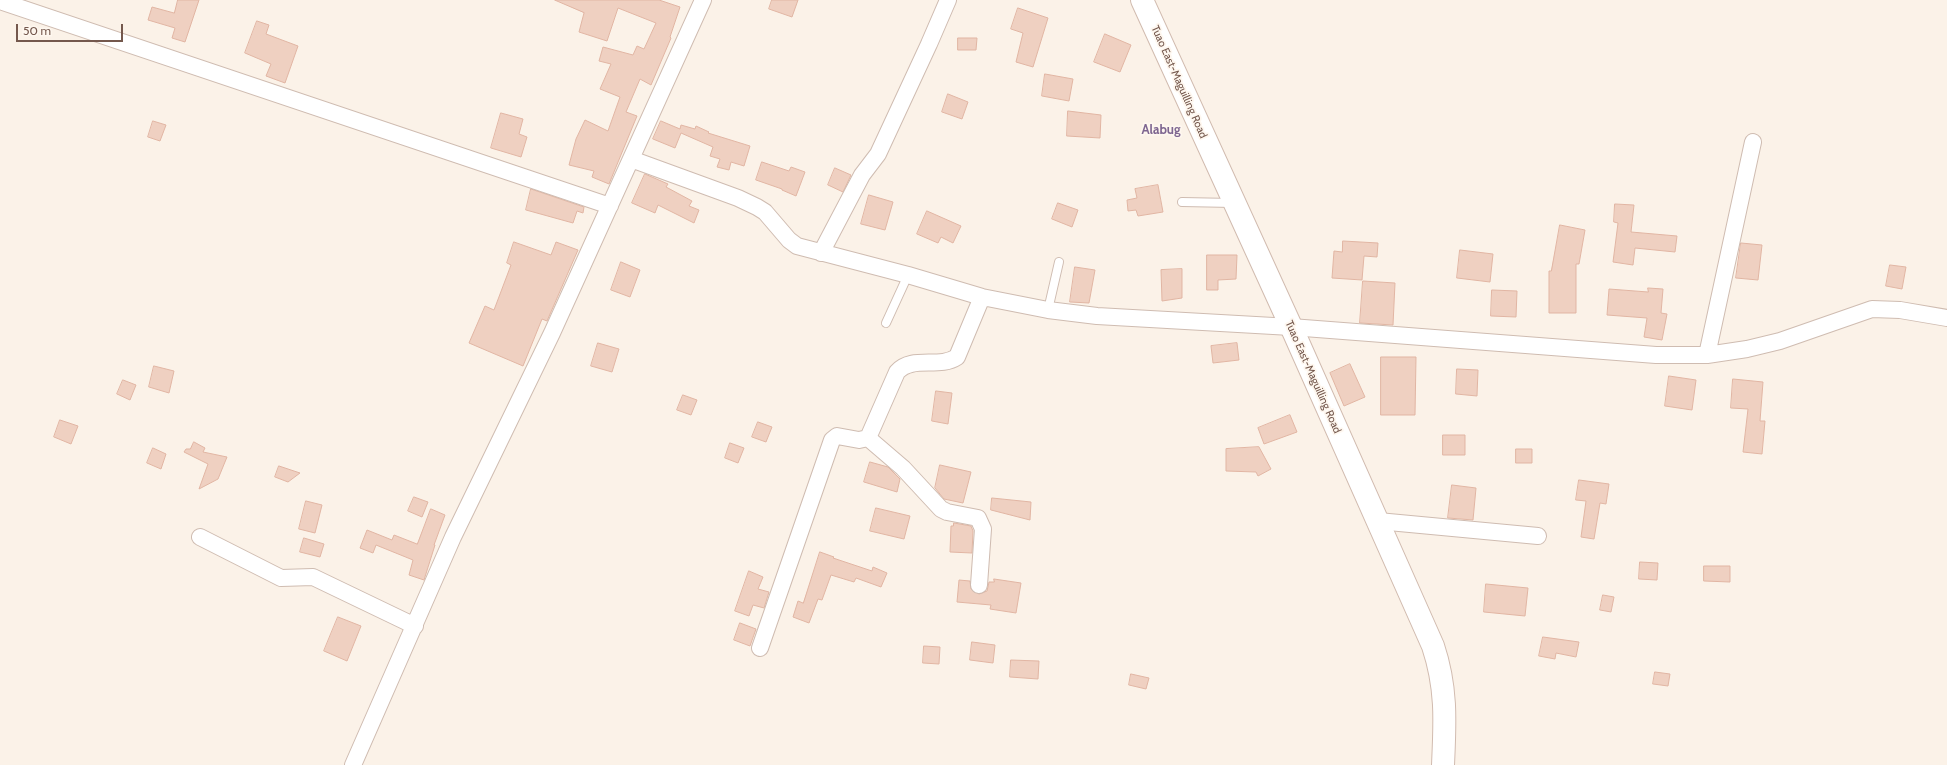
<!DOCTYPE html>
<style>
body{margin:0}
#map{position:relative;width:1947px;height:765px;overflow:hidden;background:#fbf2e8;font-family:Cabin,sans-serif}
canvas{display:block}
.scale{position:absolute;left:16px;top:24px;width:107px;height:18px;box-sizing:border-box;border:2px solid #74584d;border-top:0;padding-left:5px;font-size:12px;line-height:14px;white-space:nowrap;color:#74584d;-webkit-text-stroke:3px #fef7ef;paint-order:stroke}
</style>
<div id="map">
<canvas width="1947" height="765"></canvas>
<div class="scale">50 m</div>
</div>
<script>
const context = document.querySelector('canvas').getContext('2d');
context.lineJoin = 'round';
function fill(path, color) { context.fillStyle = color; context.fill(path, 'evenodd'); }
function trace(path, color, width, dash) { context.strokeStyle = color; context.lineWidth = width; context.lineCap = dash ? 'butt' : 'round'; context.setLineDash(dash || []); context.stroke(path); }
function write(font, color, halo, rows, align = 'center') {
  context.font = font + ' Cabin,sans-serif'; context.lineWidth = 3.5; context.setLineDash([]); context.textBaseline = 'middle'; context.strokeStyle = halo; context.fillStyle = color; for (const [text, x, y, turn = 0] of rows) {
    context.save(); context.translate(x, y); context.rotate((+turn || 0) * Math.PI / 180); context.textAlign = isNaN(turn) ? turn : align; if (halo) context.strokeText(text, 0, 0); context.fillText(text, 0, 0); context.restore();
  }
}
const building = new Path2D(`
 M178,0H199L185,42L172,38L175,28L148,20L152,7L174,13Z
 M555,0H659L680,7L670,37L671,38L651,85L640,79L626,112L637,116L609,184L592,177L594,171L569,165L576,139L585,120L608,131L620,97L600,89L611,64L599,61L603,47L633,55L637,46L644,49L656,23L618,8L607,41L579,32L584,13Z
 M772,0H798L792,17L769,9Z
 M1018,8L1048,18L1033,67L1016,62L1023,33L1011,29Z
 M257,21L269,25L266,34L298,46L285,83L266,76L271,64L245,53Z
 M1105,34L1131,45L1120,72L1094,62Z
 M958,38H977L976,50H958Z
 M1045,74L1073,79L1069,101L1042,96Z
 M948,94L968,102L962,119L942,112Z
 M1068,111L1101,115L1100,138L1067,136Z
 M501,113L523,119L519,134L527,137L521,157L491,148Z
 M153,121L166,125L160,141L148,137Z
 M661,121L680,129L681,125L695,129L696,126L709,132L708,133L750,146L744,166L731,162L729,170L717,167L720,159L710,156L713,147L681,133L675,148L653,139Z
 M762,162L789,171L791,167L805,172L796,196L782,190V189L756,180Z
 M835,168L851,175L843,192L828,185Z
 M645,174L668,184L666,187L692,201L689,206L699,210L694,223L658,205L655,213L632,203Z
 M1158,185L1163,212L1138,216L1136,210L1128,211L1127,200L1137,198L1135,189Z
 M531,189L584,207L583,213L577,211L573,223L526,210Z
 M869,195L893,202L885,230L861,224Z
 M1058,203L1078,210L1072,227L1052,219Z
 M1615,204L1634,205L1631,232L1677,236L1675,252L1635,248L1633,265L1613,262L1618,223L1614,222Z
 M927,211L961,226L953,243L941,237L938,243L917,234Z
 M1560,225L1585,230L1579,264H1576V313H1549V271H1551Z
 M1343,241L1378,243L1377,257L1364,256L1362,280L1332,278L1334,251L1342,252Z
 M514,242L551,255L556,242L578,250L547,321L542,319L523,366L469,343L485,306L494,310L511,265L507,263Z
 M1741,243L1762,245L1758,280L1736,278Z
 M1460,250L1493,254L1490,282L1457,278Z
 M1207,255H1237L1236,279L1218,280V290H1207Z
 M621,262L640,270L630,297L611,290Z
 M1890,265L1906,267L1902,289L1886,286Z
 M1075,267L1095,270L1089,303L1070,302Z
 M1182,269V298L1162,301L1161,270Z
 M1363,281L1395,283L1393,325L1360,323Z
 M1648,288L1663,289L1661,313L1667,314L1662,340L1644,337L1647,318L1607,315L1609,289L1648,292Z
 M1492,290L1517,291L1516,317L1491,316Z
 M598,343L619,349L612,372L591,366Z
 M1237,343L1239,360L1213,363L1211,346Z
 M1381,357H1416L1415,415H1381Z
 M1350,364L1365,397L1344,406L1330,373Z
 M154,366L174,371L169,393L149,387Z
 M1457,369L1478,370L1477,396L1456,394Z
 M1669,376L1696,380L1692,410L1665,406Z
 M1733,379L1763,382L1760,421H1765L1762,454L1743,452L1748,409L1731,408Z
 M123,380L136,385L130,400L117,394Z
 M936,391L952,393L948,424L932,421Z
 M683,395L697,400L691,415L677,410Z
 M1290,415L1297,432L1264,444L1258,428Z
 M60,420L78,426L71,444L54,437Z
 M758,422L772,427L766,442L752,437Z
 M1443,435H1465V455H1443Z
 M194,442L205,448L203,452L227,457L218,479L199,489L208,464L184,452L186,449H190Z
 M730,443L744,448L738,463L725,458Z
 M1259,447L1271,469L1258,476L1256,472L1226,471V449Z
 M153,448L166,454L161,469L147,463Z
 M1516,449H1532V463H1516Z
 M870,462L888,467L900,479L897,492L864,482Z
 M940,465L971,472L963,503L944,499L935,488Z
 M279,466L300,473L288,482L275,477Z
 M1579,480L1609,484L1606,504L1600,503L1594,539L1581,537L1586,501L1576,500Z
 M1452,485L1476,488L1473,520L1448,518Z
 M414,497L428,502L422,517L408,511Z
 M992,498L1031,502L1030,520L991,510Z
 M306,501L322,505L315,533L299,529Z
 M876,508L910,516L904,539L870,531Z
 M431,509L445,515L434,545H435L424,580L409,575L413,560L376,545L373,553L360,548L367,530L392,540L394,535L417,544Z
 M954,523L971,526L973,531L972,553L950,552L951,526H953Z
 M304,538L324,544L320,557L300,552Z
 M820,552L834,557L833,558L872,571L873,567L887,573L881,587L856,578L854,582L831,575L822,600L818,599L809,623L793,617L798,601L803,603Z
 M1640,562L1658,563L1657,580L1639,579Z
 M1704,566H1730V582L1704,581Z
 M749,571L763,577L758,589L769,592L764,608L753,605L749,616L735,611Z
 M994,579L1021,583L1016,613L990,609L991,605L957,602L959,580L970,581L971,589L979,594L987,591L989,582H994Z
 M1486,584L1528,588L1525,616L1484,612Z
 M1603,595L1614,597L1611,612L1600,610Z
 M338,617L361,626L347,661L324,651Z
 M740,623L756,629L750,646L734,640Z
 M1543,637L1579,642L1576,657L1556,653L1555,659L1539,656Z
 M972,642L995,645L993,663L970,660Z
 M924,646L940,647L939,664L923,663Z
 M1011,660L1039,661L1038,679L1010,677Z
 M1655,672L1670,674L1668,686L1653,684Z
 M1131,674L1149,678L1146,689L1129,685Z`);
fill(building, '#efd0c1');
trace(building, '#e1b5a3', 1);
const lane = new Path2D(`
 M1182,202L1233,203
 M1048,310L1059,262
 M886,323L908,275`);
const street = new Path2D(`
 M0,1L610,206
 M631,159L738,198L757,207L765,212L789,240L797,246L908,275L982,297L1048,310L1097,316L1291,327L1656,355H1707L1747,349L1780,341L1872,309L1900,310L1947,318
 M821,253L862,175L878,154L929,44L948,0
 M1707,355L1753,142
 M868,438L903,468L941,509L947,512L978,518L983,529L979,585
 M1378,521L1538,536
 M200,537L281,578L313,577L415,626
 M760,648L832,440L837,436L859,440L868,438L897,372C912,355 939,369 957,357L982,297
 M353,765L453,537L552,333L703,0`);
const secondary = new Path2D(`
 M1142,0L1294,333L1433,646C1447,688 1445,722 1443,765`);
trace(lane, '#cfbcb1', 10);
trace(street, '#cfbcb1', 18);
trace(secondary, '#d1bbaf', 24);
trace(lane, '#fff', 8);
trace(street, '#fff', 16);
trace(secondary, '#fff', 22);
write('11px', '#74584d', '#fef7ef', [
 ["Tuao East-Maguilling Road",1179,82,66],
 ["Tuao East-Maguilling Road",1313,377,66]
]);
write('bold 13px', '#7e6690', '#fef7ef', [
 ["Alabug",1161,130]
]);
</script>
